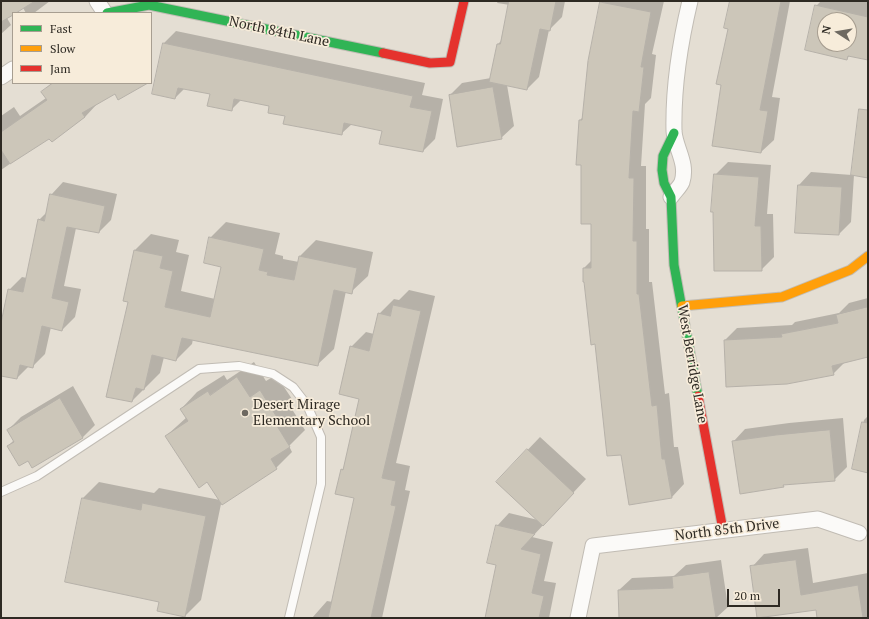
<!DOCTYPE html>
<style>
body{margin:0}
#map{position:relative;width:869px;height:619px;overflow:hidden;background:#e4ded3;font-family:"PT Serif",serif}
canvas{display:block}
.frame{position:absolute;inset:0;border:2px solid #2e2a23;pointer-events:none}
.legend{position:absolute;left:12px;top:12px;width:140px;height:72px;box-sizing:border-box;background:#f7ecda;border:1px solid #a79e91;margin:0;padding:5px 7px;list-style:none;font-size:12px;color:#2e2a23}
.legend li{display:flex;align-items:center;gap:8px;height:20px}
.legend b{width:20px;border:1px solid #a79e91}
.north{position:absolute;left:817px;top:12px;width:40px;height:40px;box-sizing:border-box;background:#f7ecda;border:1px solid #a79e91;border-radius:50%;rotate:282deg;font-size:11px;font-weight:700;line-height:16px;text-align:center;color:#2e2a23}
.north::after{content:'';display:block;margin:auto;width:14px;height:18px;background:#6e6961;clip-path:polygon(50% 0,100% 100%,50% 72%,0 100%)}
.scale{position:absolute;left:727px;top:589px;width:53px;height:18px;box-sizing:border-box;border:2px solid #2e2a23;border-top:0;padding-left:5px;font-size:12px;line-height:14px;white-space:nowrap;color:#2e2a23;-webkit-text-stroke:3px #f7ecda;paint-order:stroke}
</style>
<div id="map">
<canvas width="869" height="619"></canvas>
<div class="frame"></div>
<ul class="legend">
<li><b style="height:5px;background:#30b455"></b>Fast</li>
<li><b style="height:5px;background:#ff9f0a"></b>Slow</li>
<li><b style="height:5px;background:#e5322d"></b>Jam</li>
</ul>
<div class="north">N</div>
<div class="scale">20 m</div>
</div>
<script>
const context = document.querySelector('canvas').getContext('2d');
context.lineJoin = 'round';
function fill(path, color) { context.fillStyle = color; context.fill(path, 'evenodd'); }
function trace(path, color, width, dash) { context.strokeStyle = color; context.lineWidth = width; context.lineCap = dash ? 'butt' : 'round'; context.setLineDash(dash || []); context.stroke(path); }
function write(font, color, halo, rows, align = 'center') {
  context.font = font + ' "PT Serif",serif'; context.lineWidth = 3.5; context.setLineDash([]); context.textBaseline = 'middle'; context.strokeStyle = halo; context.fillStyle = color; for (const [text, x, y, turn = 0] of rows) {
    context.save(); context.translate(x, y); context.rotate((+turn || 0) * Math.PI / 180); context.textAlign = isNaN(turn) ? turn : align; if (halo) context.strokeText(text, 0, 0); context.fillText(text, 0, 0); context.restore();
  }
}
fill(new Path2D(`
 M1,1H50L34,13H26L23,8L13,13L7,18L11,25L1,34Z
 M498,1H565L562,17L549,30L539,77L527,89L507,85L514,126L501,138L450,95L462,83L491,78L498,44L502,40L510,5L497,3Z
 M603,1H664L652,54L656,55L651,98L645,104L641,166H646V229H649V282H652L665,394L669,393L674,447H678L684,484L672,497L622,453L596,343L585,281L584,268L592,260V223L582,164H577L580,120L583,117Z
 M731,1H790L772,97L780,98L774,140L761,152L729,28Z
 M821,1L868,2V59L849,56L847,59L806,49L816,6ZM825,20H849V44H825Z
 M176,31L425,83L422,95L443,99L435,139L423,151L383,130L352,124L342,133L286,115L270,106L241,100L231,110L211,94L185,88L175,98L163,44Z
 M52,83H142L115,93L97,104L85,117L52,141L49,137L1,170V116L14,107L20,116L46,98L42,92Z
 M868,113V177L854,175L851,222L839,234L796,232L799,185L811,172L852,175Z
 M728,162L771,165L767,214H773L774,257L761,270L715,175Z
 M63,182L117,194L111,220L99,232L76,228L64,286L81,289L75,317L62,330L51,327L45,354L33,366H29L17,378L1,375V328L9,290L22,277L27,278L39,220L47,212L51,195Z
 M226,222L280,233L275,254L283,256V259L299,262L300,256L316,240L373,252L368,276L351,292L346,291L334,349L317,365L193,339L192,344L176,360L164,357L160,373L132,401L129,301L135,250L151,234L179,240L176,252L189,255L181,291L215,299L222,266L210,238Z
 M409,290L435,296L396,463L410,466L405,490L410,491L382,618H312L327,601L333,602L356,498L342,470L344,467L360,398L351,347L366,332L374,334L379,314L394,299L399,300Z
 M868,298V356L846,361L833,374L725,340L737,328L792,325L795,322L839,313L849,303Z
 M254,362L266,381L276,375L294,402L290,406L305,430L289,446L292,452L276,468L221,504L201,600L185,616L160,601L83,498L99,482L154,493L159,488L220,500L208,481L166,436L187,417L181,409L197,392L224,375L227,380Z
 M73,386L95,425L83,437L28,460L8,446L14,440L8,430L21,417Z
 M868,416V472L853,468L864,420Z
 M843,418L847,467L834,480L785,484L783,486L733,442L745,429L789,423Z
 M540,437L586,479L532,537L553,542L544,581L556,583L549,618H486L497,564V526L509,513L538,520L497,482Z
 M808,548L813,583L868,573V618H818L817,609L752,567L764,554Z
 M721,560L728,607L716,618H620L619,590L632,578L674,576L686,565Z`), '#0003');
const building = new Path2D(`
 M1,1H35L16,13H13V15L1,22Z
 M509,1H556L550,31L540,29L527,90L489,82L497,44H500Z
 M730,1H781L760,110L768,111L761,153L712,146L721,85L716,84L728,29L724,28Z
 M600,2L651,12L641,67H644L639,112L633,111L629,178H634L633,241H637V294H639L652,406L657,405L662,459H665L672,498L629,505L621,455L607,456L595,344L591,345L584,282H583V268H591V224H581V165H576L579,120H582L588,61Z
 M815,5L868,17V60L848,56L847,60L805,50ZM825,20H849V44H825Z
 M163,43L413,96L410,107L432,111L423,152L379,144L382,131L344,123L342,135L283,124L285,116L268,113L269,106L234,99L232,111L207,106L210,94L178,88L175,99L152,94Z
 M53,83H148L118,100L115,94L82,113L85,117L52,142L49,139L10,164L1,150V132L47,100L41,92Z
 M493,87L502,139L457,147L449,95Z
 M859,109L868,110V178L851,175Z
 M714,174L759,177L755,226H761L762,271H714L713,212H711Z
 M798,185L842,187L839,235L795,233Z
 M50,194L105,206L99,233L67,227L52,298L69,302L62,331L42,326L33,368L20,365L17,379L1,376V323L8,289L23,292L38,219L44,221Z
 M209,237L264,249L259,270L268,272L267,275L294,280L299,256L357,268L352,294L334,290L318,366L182,338L176,361L152,355L144,390L136,388L132,402L106,397L128,302L123,301L134,250L163,256L160,268L173,271L165,307L210,317L221,267L204,263Z
 M393,305L421,311L382,478L396,481L391,505L396,506L371,618H328L354,498L335,494L341,469L343,470L359,399L339,394L350,346L369,351L378,313L390,316Z
 M868,307V357L832,366L834,375L787,384L726,387L724,340L782,337L781,334L838,323L836,315Z
 M237,377L250,397L260,390L278,419L274,421L290,447L271,459L277,469L222,505L207,482L199,488L165,436L188,421L180,409L208,391L210,395Z
 M60,398L83,438L32,468L28,461L19,466L7,446L14,442L7,430Z
 M862,422L868,423V473L852,469Z
 M830,430L835,481L783,485L784,487L740,494L732,441L776,435Z
 M527,449L574,493L543,526L496,482Z
 M82,498L141,510L142,503L206,516L185,617L157,611L159,602L65,582Z
 M496,525L535,534L521,549L541,554L532,593L544,596L539,618H485L496,565L487,563Z
 M796,560L801,595L858,585L863,618H817L816,610L757,618L750,566Z
 M709,572L716,618H619L618,590L673,588L672,577Z`);
fill(building, '#ccc6b9');
trace(building, '#b6b1a9', 1);
const lane = new Path2D(`
 M1,492L37,476L199,369L239,366L273,374L293,387L307,405L321,437V484L289,618`);
const street = new Path2D(`
 M97,1L105,13
 M1,77L13,69
 M671,197C674,192 680,187 682,182C688,163 675,148 674,131C673,87 680,43 690,1
 M578,618L593,546L818,519L859,533`);
const fast = new Path2D(`
 M107,13L149,5L383,53
 M674,133L663,156L662,170L664,183L671,197L674,265L698,396`);
const slow = new Path2D(`
 M682,306L782,297L850,270L868,256`);
const jam = new Path2D(`
 M383,53L430,63L450,62L464,1
 M698,396L723,530`);
trace(lane, '#c1bcb4', 10);
trace(street, '#c1bcb4', 17);
trace(fast, '#c1bcb4', 11);
trace(slow, '#c1bcb4', 11);
trace(jam, '#c1bcb4', 11);
trace(lane, '#fbfaf8', 8);
trace(street, '#fbfaf8', 15);
trace(fast, '#30b455', 9);
trace(slow, '#ff9f0a', 9);
trace(jam, '#e5322d', 9);
for (const [x, y, r, color] of [
 [245,413,4,"#6e6961"]
]) { const dot = new Path2D(); dot.arc(x, y, r, 0, 2 * Math.PI); context.fillStyle = color; context.fill(dot); trace(dot, '#f7ecda', 1.5); }
write('14px', '#2e2a23', '#f7ecda', [
 ["North 84th Lane",279,32,12],
 ["West Berridge Lane",692,364,80],
 ["North 85th Drive",727,530,-7]
]);
write('14px', '#2e2a23', '#f7ecda', [
 ["Desert Mirage",253,405],
 ["Elementary School",253,421]
], 'left');
</script>
